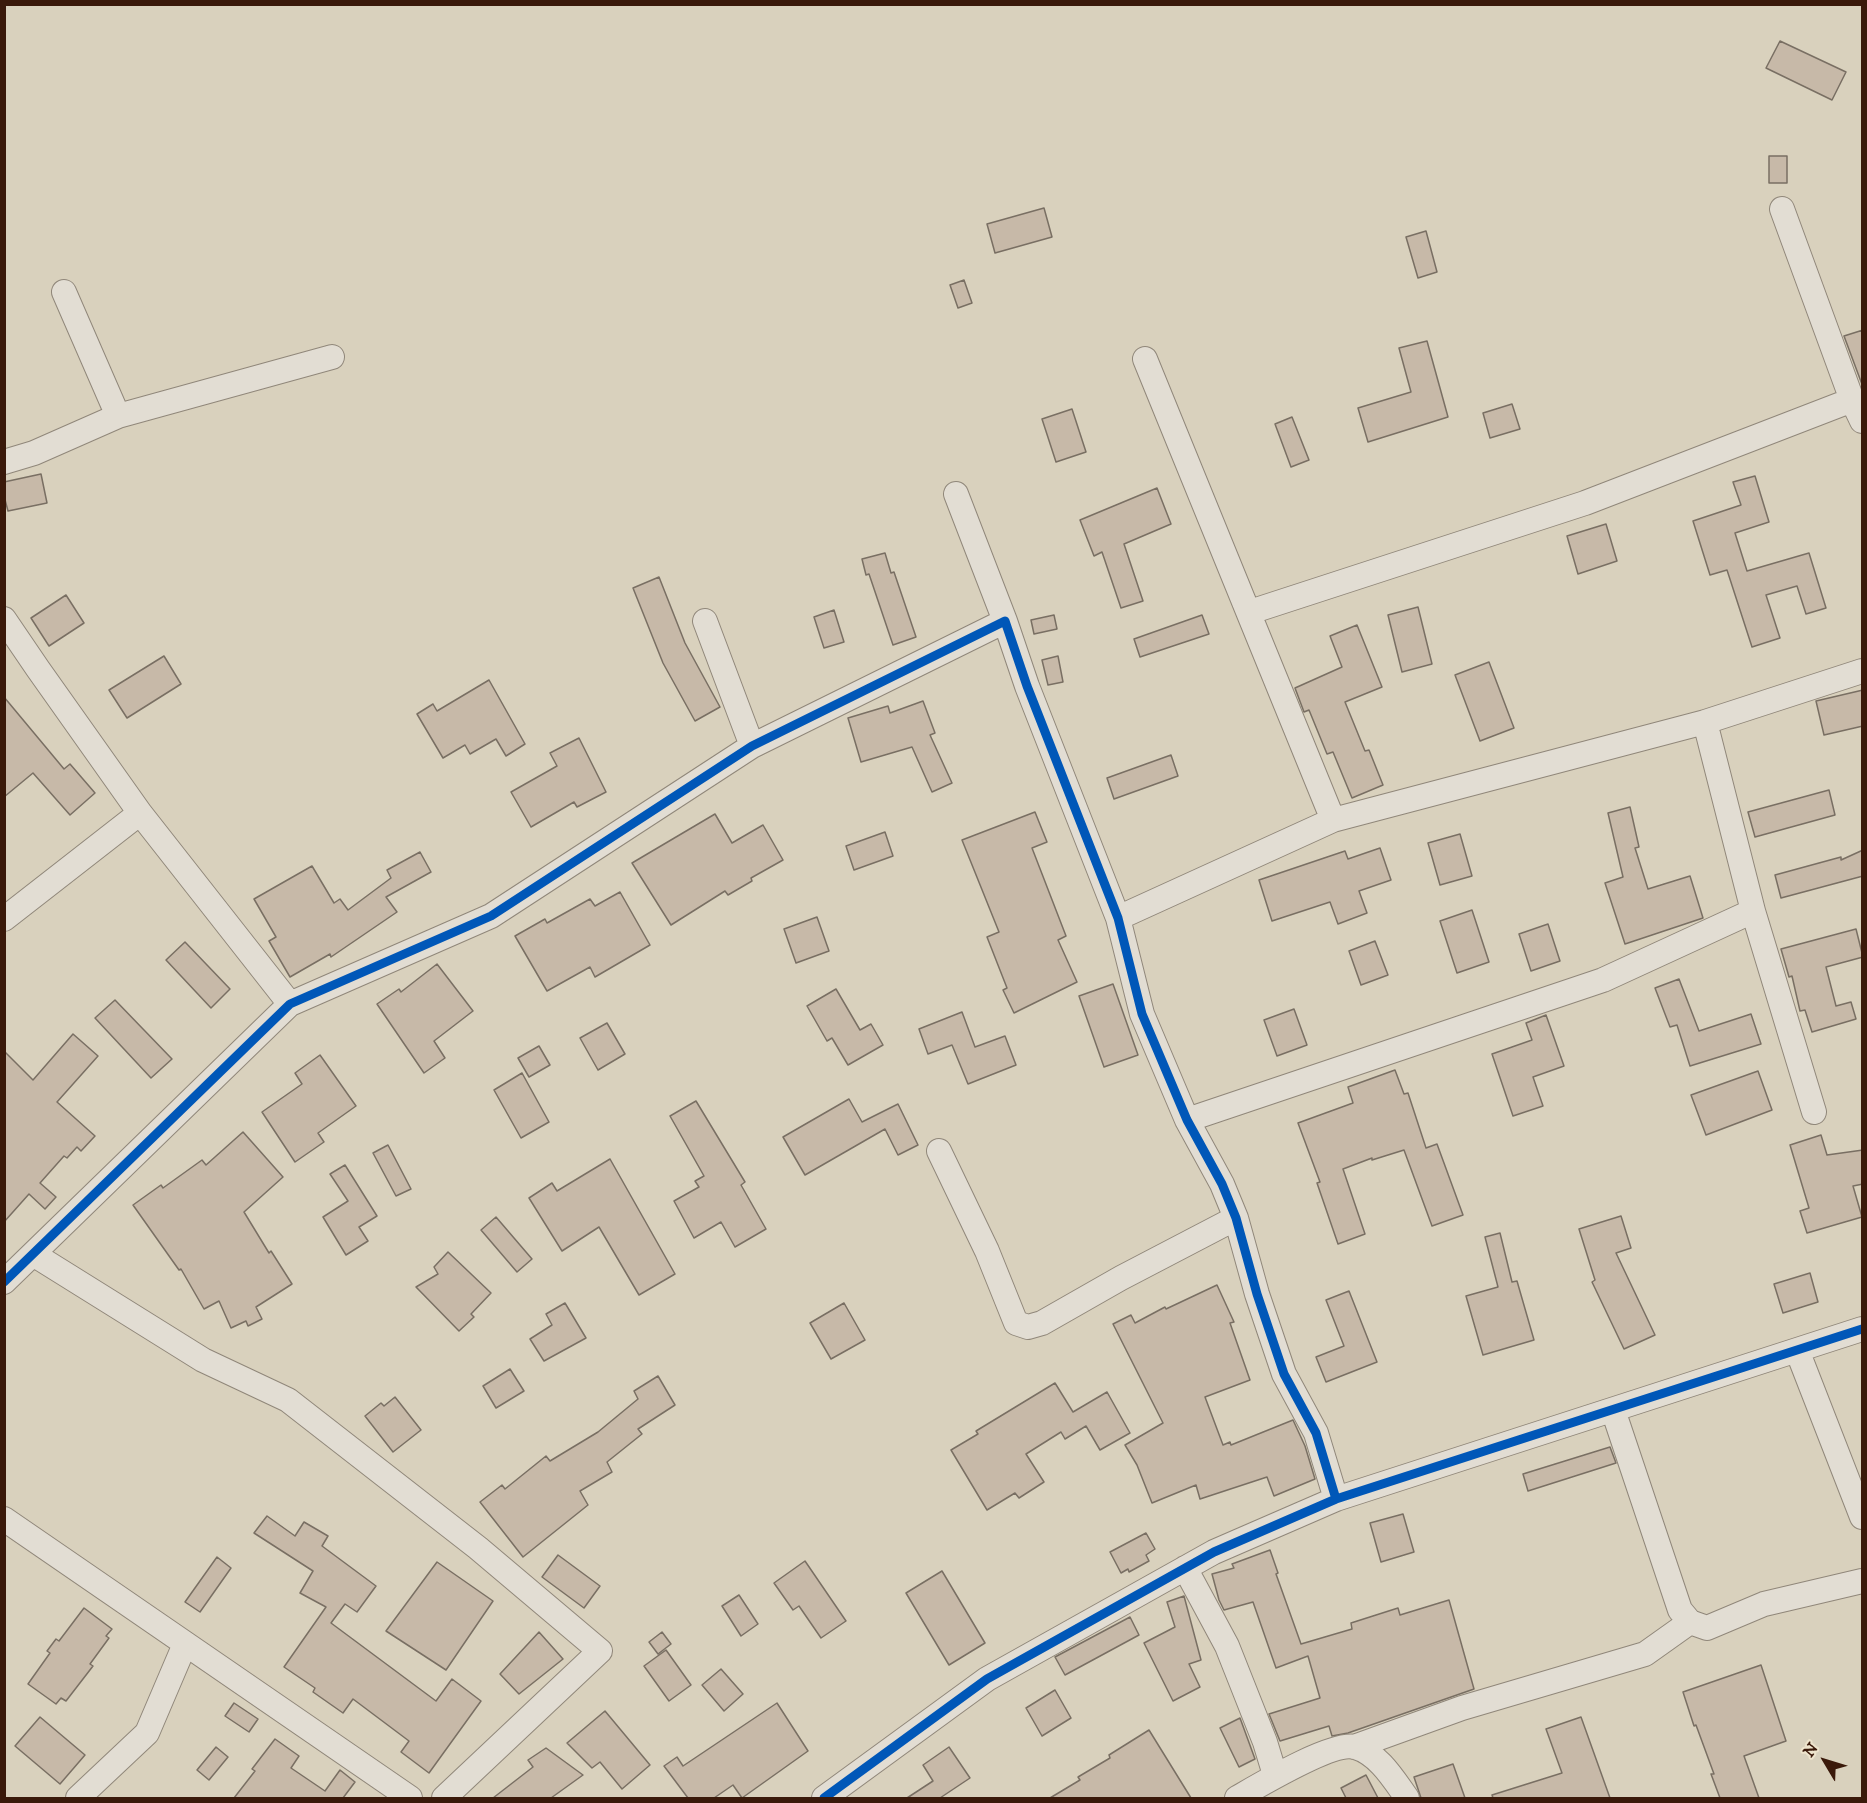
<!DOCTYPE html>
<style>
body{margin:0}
#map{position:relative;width:1867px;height:1803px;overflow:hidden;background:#d9d1bd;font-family:"IM FELL DW Pica",serif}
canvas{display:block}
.frame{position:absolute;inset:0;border:6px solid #3a190a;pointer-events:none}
.north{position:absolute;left:1795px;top:1731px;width:60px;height:60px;-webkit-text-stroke:4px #eee4cc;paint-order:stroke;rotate:308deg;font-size:16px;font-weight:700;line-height:24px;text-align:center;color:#3a190a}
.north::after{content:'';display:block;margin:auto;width:21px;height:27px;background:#3a190a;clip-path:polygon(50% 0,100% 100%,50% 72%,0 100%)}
</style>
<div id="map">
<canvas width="1867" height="1803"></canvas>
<div class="frame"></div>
<div class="north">N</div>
</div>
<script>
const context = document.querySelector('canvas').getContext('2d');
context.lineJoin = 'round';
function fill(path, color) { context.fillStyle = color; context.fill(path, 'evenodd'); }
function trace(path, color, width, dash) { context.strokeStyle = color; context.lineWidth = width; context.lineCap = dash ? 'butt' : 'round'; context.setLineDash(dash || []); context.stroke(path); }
const building = new Path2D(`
 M1780,41L1846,72L1832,100L1766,68Z
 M1769,156H1787V183H1769Z
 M1044,208L1052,237L995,253L987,224Z
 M1426,231L1437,272L1418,278L1406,237Z
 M964,280L972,303L958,308L950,285Z
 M1863,330V387L1844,336Z
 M1427,341L1448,417L1368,442L1358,408L1411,392L1399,348Z
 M1512,404L1520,429L1490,438L1483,413Z
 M1072,409L1086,452L1056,462L1042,419Z
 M1292,417L1309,460L1291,467L1275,424Z
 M41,474L47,503L8,511L4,496V482Z
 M1755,476L1769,522L1735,533L1747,571L1809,553L1826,608L1806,614L1797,586L1766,595L1780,638L1752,647L1727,570L1710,575L1693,521L1741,505L1733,482Z
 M1157,488L1171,524L1124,544L1143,601L1121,608L1102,552L1094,556L1080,520Z
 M1606,524L1617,561L1578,574L1567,536Z
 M885,553L891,573L894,572L916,637L893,645L869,574L866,575L862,559Z
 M659,577L685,643L720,707L695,721L663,663L633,588Z
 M66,595L84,623L49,646L31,618Z
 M1418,607L1432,664L1402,672L1388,615Z
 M834,610L844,642L824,648L814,617Z
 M1054,615L1057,629L1034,634L1031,620Z
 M1202,615L1209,634L1140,657L1134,639Z
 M1357,625L1382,687L1345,702L1365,751L1369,750L1383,785L1352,798L1333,752L1327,754L1309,710L1304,712L1295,688L1342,667L1330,636Z
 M164,656L181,684L127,718L109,690Z
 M1058,656L1063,682L1048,685L1042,660Z
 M1489,662L1514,728L1480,741L1455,675Z
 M489,680L525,744L506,756L496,739L470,754L465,745L443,758L417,714L433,704L437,711Z
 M1863,690V726L1824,735L1816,701Z
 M4,697L64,769L70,764L95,793L70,815L33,773L4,797Z
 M923,701L935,733L930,735L952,783L932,792L912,747L861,762L848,718L888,706L890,713Z
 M579,738L606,792L577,807L574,802L531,827L511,792L557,766L550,753Z
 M1171,755L1178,776L1114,799L1107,778Z
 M1829,790L1835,815L1755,837L1748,812Z
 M1630,807L1639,847L1635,848L1648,889L1690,876L1703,918L1625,944L1605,883L1623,877L1608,813Z
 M1035,812L1047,842L1032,848L1066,936L1058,940L1077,982L1014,1013L1003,990L1007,988L987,937L999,932L962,840Z
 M715,814L732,843L763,825L783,860L751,878L752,881L728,895L725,891L671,925L632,863Z
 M885,832L893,856L854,870L846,846Z
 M1460,834L1472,876L1440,885L1428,843Z
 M1380,848L1391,880L1359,891L1367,913L1338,924L1330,902L1272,921L1259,880L1345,851L1348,859Z
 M1863,850V876L1781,898L1775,875L1841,857V860Z
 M420,852L431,872L386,897L397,912L331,957L330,954L290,977L269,941L276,937L254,899L312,866L334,903L340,899L348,910L391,878L387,870Z
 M620,892L650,945L595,977L590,967L547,991L515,936L545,919L547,923L590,899L595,906Z
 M1472,910L1489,962L1457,973L1440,921Z
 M817,917L829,951L796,963L784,929Z
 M1548,924L1560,961L1531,971L1519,934Z
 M1856,929L1863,957L1826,967L1836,1006L1851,1002L1856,1019L1812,1032L1805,1010L1800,1011L1792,976L1789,977L1781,949Z
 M1375,941L1388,975L1361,985L1349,951Z
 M185,942L230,989L211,1008L166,960Z
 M437,964L473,1011L434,1041L445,1058L424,1073L377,1004L399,989L401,992Z
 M1679,979L1699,1031L1751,1014L1761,1044L1690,1066L1677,1025L1670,1027L1655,988Z
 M1113,984L1138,1055L1104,1067L1079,996Z
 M836,989L860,1030L871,1024L883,1045L848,1065L832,1038L827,1041L807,1006Z
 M115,1000L172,1059L151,1078L95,1018Z
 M1294,1009L1307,1045L1277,1056L1264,1020Z
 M962,1012L975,1047L1005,1036L1016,1065L968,1084L952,1045L928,1054L919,1029Z
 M1546,1015L1564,1066L1533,1077L1543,1106L1513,1116L1492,1054L1532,1040L1526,1023Z
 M607,1023L625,1054L598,1070L580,1038Z
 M73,1034L98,1056L57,1102L95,1136L81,1151L77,1147L67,1158L64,1156L40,1183L56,1197L45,1209L29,1194L4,1222V1051L33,1080Z
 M539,1046L550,1065L529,1077L518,1058Z
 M320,1055L356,1106L318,1133L324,1142L295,1162L262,1112L302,1084L295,1073Z
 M1395,1070L1404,1094L1408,1093L1426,1148L1437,1144L1463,1215L1432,1226L1404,1150L1372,1160V1158L1343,1169L1365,1234L1338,1244L1317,1183L1320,1182L1298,1123L1353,1103L1348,1087Z
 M1758,1071L1772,1110L1706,1135L1691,1095Z
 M522,1073L549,1122L521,1138L494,1090Z
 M849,1099L862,1122L898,1104L918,1145L898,1155L885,1129L805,1175L783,1137Z
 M696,1101L745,1182L741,1185L766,1229L735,1247L721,1222L694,1238L674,1201L699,1187L695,1181L704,1176L670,1116Z
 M243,1132L283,1177L244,1212L269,1253L271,1251L292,1284L256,1307L262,1319L248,1326L246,1321L231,1328L219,1301L204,1309L181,1269L179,1270L133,1205L161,1185L163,1188L202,1160L206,1165Z
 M1821,1135L1827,1155L1863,1150V1184L1853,1186L1862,1217L1807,1233L1800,1211L1809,1208L1790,1145Z
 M388,1145L411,1189L396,1196L373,1153Z
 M610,1159L675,1274L639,1295L599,1227L562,1251L529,1198L552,1183L557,1191Z
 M345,1165L377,1216L359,1227L368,1241L346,1255L323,1217L348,1201L330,1174Z
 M1621,1216L1631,1248L1616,1253L1655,1335L1624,1349L1592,1282L1595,1280L1579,1229Z
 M496,1217L532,1259L517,1272L481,1230Z
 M1500,1233L1512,1282L1517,1281L1534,1340L1483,1355L1466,1296L1498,1287L1485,1237Z
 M448,1252L491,1293L471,1314L474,1317L459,1331L416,1287L438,1274L434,1267Z
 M1810,1273L1818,1302L1783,1313L1774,1284Z
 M1217,1285L1234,1322L1230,1323L1250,1380L1205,1397L1223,1445L1230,1442L1231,1445L1293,1420L1305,1446L1315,1479L1274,1496L1267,1477L1200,1499L1196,1485L1152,1503L1137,1465L1125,1445L1163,1423L1113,1324L1131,1315L1135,1323L1165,1307L1166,1309Z
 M1349,1291L1377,1362L1326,1382L1316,1357L1344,1346L1326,1300Z
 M565,1303L586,1338L544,1361L530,1339L552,1325L546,1314Z
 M844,1303L865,1340L831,1359L810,1323Z
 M510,1369L524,1391L496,1408L483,1386Z
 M658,1376L675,1405L638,1429L642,1434L607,1462L612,1472L580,1491L588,1505L523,1557L480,1502L502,1485L505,1489L546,1456L550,1461L598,1432L638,1399L634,1391Z
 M1055,1383L1073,1412L1107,1392L1130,1433L1100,1450L1086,1426L1065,1439L1061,1432L1026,1454L1044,1482L1019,1498L1015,1493L987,1510L951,1450L978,1434L976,1431Z
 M395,1397L421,1430L393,1452L365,1416L381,1403L384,1406Z
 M1610,1447L1616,1463L1528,1491L1523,1474Z
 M1403,1514L1414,1552L1381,1562L1370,1523Z
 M267,1516L295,1536L304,1522L328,1536L322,1546L376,1586L357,1612L345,1604L331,1623L436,1701L452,1679L481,1701L429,1773L401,1752L409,1741L353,1699L343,1713L313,1692L315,1688L284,1667L326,1607L300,1593L313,1571L254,1533Z
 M1146,1533L1155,1549L1146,1555L1149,1561L1129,1572L1128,1569L1121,1573L1110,1552Z
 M1270,1550L1278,1573L1276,1574L1301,1644L1352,1629L1351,1623L1398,1608L1400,1615L1449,1600L1474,1689L1348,1733L1332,1736L1329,1726L1280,1741L1269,1714L1320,1698L1308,1656L1276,1668L1253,1602L1224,1610L1219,1600L1212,1574L1234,1568L1232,1564Z
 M558,1555L600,1586L584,1608L542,1577Z
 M217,1557L231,1568L200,1612L185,1602Z
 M805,1561L846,1621L821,1638L799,1606L793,1610L774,1583Z
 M437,1562L493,1601L446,1670L386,1631Z
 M942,1571L985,1643L949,1665L906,1593Z
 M739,1595L758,1624L741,1636L722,1606Z
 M1184,1596L1201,1660L1189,1664L1200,1687L1173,1701L1144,1643L1175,1627L1167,1602Z
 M84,1608L112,1629L106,1636L109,1638L90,1664L93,1666L66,1701L61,1698L56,1704L28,1684L50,1653L47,1651L56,1639L59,1641Z
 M1130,1617L1139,1635L1065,1675L1055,1657Z
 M539,1632L563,1659L519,1694L500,1674Z
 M662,1632L671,1644L658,1654L649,1642Z
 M666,1650L691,1685L669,1701L644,1666Z
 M1761,1665L1786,1741L1744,1756L1759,1798H1720L1711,1774H1714L1696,1725L1694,1726L1683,1692Z
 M721,1669L743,1694L724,1711L702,1685Z
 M1055,1690L1071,1718L1042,1736L1026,1708Z
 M234,1703L258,1719L249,1732L225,1716Z
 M777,1703L808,1751L742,1798L733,1785L714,1798H688L664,1766L677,1757L683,1766Z
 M605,1711L650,1765L622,1789L600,1762L592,1768L567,1743Z
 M40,1717L85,1755L60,1784L15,1746Z
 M1581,1717L1610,1798H1493L1492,1795L1562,1773L1546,1729Z
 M1240,1718L1255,1759L1239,1767L1220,1728Z
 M1149,1730L1191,1798H1050L1080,1780L1078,1777L1110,1758L1109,1755Z
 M275,1739L299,1756L291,1768L325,1791L340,1770L355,1782L343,1798H234L255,1771L252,1769Z
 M216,1747L228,1757L209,1780L197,1770Z
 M949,1747L970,1778L940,1798H907L933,1781L923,1765Z
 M546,1748L583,1775L551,1798H493L533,1767L528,1760Z
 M1453,1764L1465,1798H1421L1414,1777Z
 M1366,1775L1378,1798H1346L1341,1788Z`);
fill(building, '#c7b9a8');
trace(building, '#796f63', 1.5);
const minor = new Path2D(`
 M64,292L118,416
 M1852,400L1862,421
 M4,462L34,453L118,416L332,357
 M956,494L1005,621
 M1250,612L1585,503L1852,400L1782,209
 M4,619L38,669L140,813L290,1004
 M705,621L752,746
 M1333,820L1705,722
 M1753,911L1814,1112
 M1118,918L1333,820L1145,359
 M4,919L140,813
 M1187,1120L1603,980L1753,911L1705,722L1862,671
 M939,1151L987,1251L1016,1323L1028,1327L1042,1323L1121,1278L1236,1218
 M33,1254L203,1360L288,1400L478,1548L600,1651L444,1798
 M4,1282L290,1004L491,916L752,746L1005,621L1027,686L1118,918L1142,1014L1187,1120L1222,1184L1236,1218L1257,1294L1284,1374L1316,1433L1336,1499
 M1797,1350L1862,1517
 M1613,1410L1680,1610L1690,1622L1707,1628L1764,1604L1862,1581
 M4,1519L410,1798
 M1185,1568L1227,1646L1265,1742L1275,1775
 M1354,1747L1462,1708L1645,1654L1690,1622
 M78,1798L147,1733L185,1644
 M824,1798L987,1679L1214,1552L1336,1499L1862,1329
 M1237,1798C1258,1786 1333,1741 1355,1747C1379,1754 1394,1780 1407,1798`);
trace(minor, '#90877a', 26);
trace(minor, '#e2ddd3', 24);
trace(new Path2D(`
 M4,1282L290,1004L491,916L752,746L1005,621L1027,686L1118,918L1142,1014L1187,1120L1222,1184L1236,1218L1257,1294L1284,1374L1316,1433L1336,1499
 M824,1798L987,1679L1214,1552L1336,1499L1862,1329`), '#0057b8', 9);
</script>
